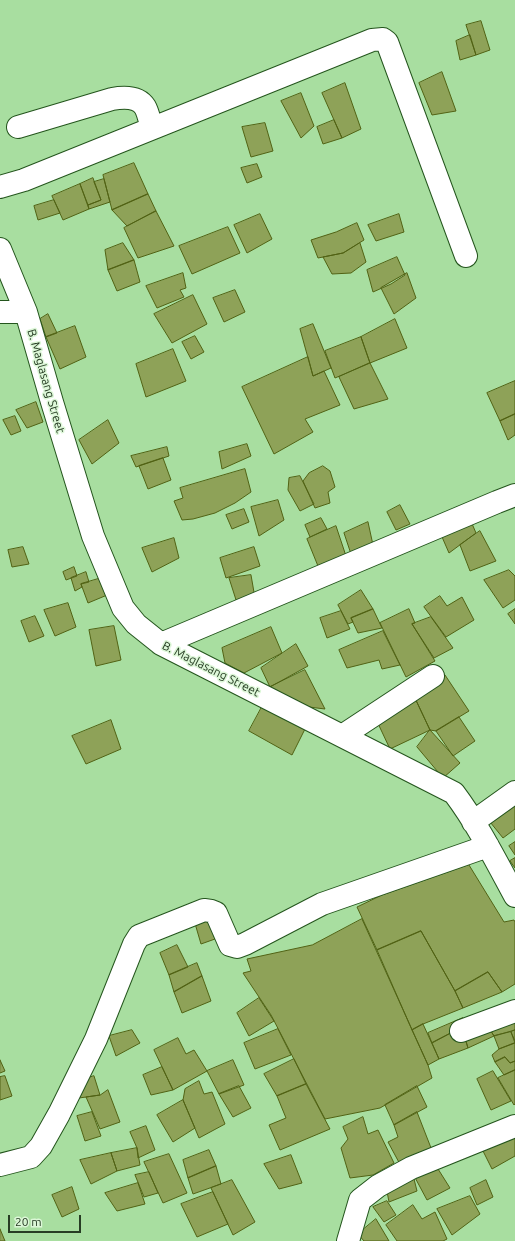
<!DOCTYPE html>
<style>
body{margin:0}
#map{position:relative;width:515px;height:1241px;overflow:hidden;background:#a8dea0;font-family:Ubuntu,sans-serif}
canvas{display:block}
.scale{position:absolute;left:8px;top:1215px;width:73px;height:18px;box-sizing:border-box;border:2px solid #273d24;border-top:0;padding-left:5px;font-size:12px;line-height:14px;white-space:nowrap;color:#273d24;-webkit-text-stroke:3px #dcf7d7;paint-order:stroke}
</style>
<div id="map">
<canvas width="515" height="1241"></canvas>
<div class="scale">20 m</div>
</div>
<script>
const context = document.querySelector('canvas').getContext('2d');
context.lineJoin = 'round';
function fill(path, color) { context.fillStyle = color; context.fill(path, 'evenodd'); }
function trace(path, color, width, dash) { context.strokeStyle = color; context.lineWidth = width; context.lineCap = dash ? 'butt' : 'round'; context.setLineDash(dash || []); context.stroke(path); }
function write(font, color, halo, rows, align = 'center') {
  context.font = font + ' Ubuntu,sans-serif'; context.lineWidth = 3; context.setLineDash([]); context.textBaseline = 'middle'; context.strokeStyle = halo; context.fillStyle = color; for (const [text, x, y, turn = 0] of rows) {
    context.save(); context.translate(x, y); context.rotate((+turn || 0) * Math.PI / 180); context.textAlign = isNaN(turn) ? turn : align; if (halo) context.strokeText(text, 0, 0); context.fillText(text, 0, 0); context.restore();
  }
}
const building = new Path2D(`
 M481,21L490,50L476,55L466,25Z
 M470,35L476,55L460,60L456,41Z
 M442,72L456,111L432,115L419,83Z
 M345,83L361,129L342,138L322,93Z
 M301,93L314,126L301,138L281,101Z
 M334,120L342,138L323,144L317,127Z
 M265,123L273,151L251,157L242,127Z
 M134,163L148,194L112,210L103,175Z
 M257,164L262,177L247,183L241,168Z
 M93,178L101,200L88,205L80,184Z
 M104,179L110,202L89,209L88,205L101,200L94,182Z
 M80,184L89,209L63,220L52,196Z
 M148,194L156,211L127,226L112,210Z
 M54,200L60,213L38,220L34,206Z
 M156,211L174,246L138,258L124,228Z
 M260,214L272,239L247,253L234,225Z
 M399,214L404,232L376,241L368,225Z
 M357,223L364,240L343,253L318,258L311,240L336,232Z
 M228,227L240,253L192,274L179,246Z
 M123,243L134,260L108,270L105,250Z
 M360,243L366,262L351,273L332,274L323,257L343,253Z
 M397,257L405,275L391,284L373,292L367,270Z
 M134,260L140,282L117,291L108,270Z
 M183,273L186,288L180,290L184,297L157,308L146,286Z
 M407,273L416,298L394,314L381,288Z
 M235,290L245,312L224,322L213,298Z
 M193,295L207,324L172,343L154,314Z
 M48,314L57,333L46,337L40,319Z
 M395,319L407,348L370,363L361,337Z
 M313,324L331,368L313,376L300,329Z
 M75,326L86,357L60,369L46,337Z
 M195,336L204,352L191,359L182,342Z
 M361,337L370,363L335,378L325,351Z
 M173,349L186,381L146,397L136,364Z
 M308,357L313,376L324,371L340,405L305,419L313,432L274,454L242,387Z
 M370,363L388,399L354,409L339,377Z
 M515,381V414L500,421L487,393Z
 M36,402L43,422L27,428L16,410Z
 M515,414V435L508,440L500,421Z
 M15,416L21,431L11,435L3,420Z
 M108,420L119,443L92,464L79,440Z
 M247,444L251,456L222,469L219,452Z
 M167,447L169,456L136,467L131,456Z
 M163,458L171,480L148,489L139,466Z
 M323,466L330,471L335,487L328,492L330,503L315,508L303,481L309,473Z
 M245,469L251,492L235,503L215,513L193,519L182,520L174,501L183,498L180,488Z
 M300,476L314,504L300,511L288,490L289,478Z
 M278,500L284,520L259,536L251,507Z
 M400,505L410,524L396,530L387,512Z
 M244,509L249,522L232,529L226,515Z
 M321,518L327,529L310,537L305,525Z
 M470,519L476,533L449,553L439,530Z
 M368,522L373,545L352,557L344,533Z
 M336,526L347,559L320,571L307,539Z
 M480,531L496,561L470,571L460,545Z
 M174,538L179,558L152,572L142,548Z
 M23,547L29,564L12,567L8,550Z
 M254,547L260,566L226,578L220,558Z
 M74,567L77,576L66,580L63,572Z
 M509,570L515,576V600L503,608L484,580Z
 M86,572L89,582L81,584L82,587L75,591L71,578Z
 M251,575L255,598L237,603L229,578Z
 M105,577L112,593L88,603L81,584Z
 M361,590L373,609L351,618L353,622L348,624L338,605Z
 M440,596L447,606L462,597L474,620L446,637L424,607Z
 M68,603L76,627L55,636L44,610Z
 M373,609L382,628L358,633L351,618Z
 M409,609L415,623L412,624L435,661L406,677L380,623Z
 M515,609V624L508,614Z
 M341,611L350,629L327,638L320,618Z
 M35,616L44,636L29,642L21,621Z
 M431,617L453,648L434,658L412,624Z
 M114,626L121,660L96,666L89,630Z
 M271,627L282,653L244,673L225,663L222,648Z
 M383,631L400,665L382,669L379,660L347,668L339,650Z
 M296,644L308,666L270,687L261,668Z
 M305,670L325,709L293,705L270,687Z
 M445,675L469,711L436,731L430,730L414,696Z
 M414,696L430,730L390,749L374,715Z
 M263,705L305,729L292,755L249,731Z
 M459,717L475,741L453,756L436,731Z
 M111,720L121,749L86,764L72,736Z
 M430,730L460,763L443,778L417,747Z
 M515,794V829L503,838L486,817Z
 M515,842V855L509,846Z
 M515,858V868L510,861Z
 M469,865L504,922L514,920L515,922V984L502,992L488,972L455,991L421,931L377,950L357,907L382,895Z
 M208,915L215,939L201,944L194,920Z
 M362,919L428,1065L432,1078L380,1108L325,1119L271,1015L243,973L251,971L247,959L312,945Z
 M421,931L455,991L463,1008L423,1024L412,1030L377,950Z
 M177,945L188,967L169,975L160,953Z
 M197,963L202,976L174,992L169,975Z
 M488,972L502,992L463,1008L455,991Z
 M202,976L211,1001L182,1013L174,992Z
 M259,998L274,1021L249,1036L237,1013Z
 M463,1018L466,1025L432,1043L428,1033Z
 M515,1019V1030L494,1036L489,1028Z
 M423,1024L439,1059L428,1065L412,1030Z
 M489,1028L494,1036L468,1048L465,1038Z
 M278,1029L291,1055L255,1069L244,1043Z
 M132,1030L140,1043L116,1056L109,1036Z
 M457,1030L465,1038L468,1048L439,1059L432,1043Z
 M515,1030V1041L511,1032Z
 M511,1032L515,1043L499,1049L494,1036Z
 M178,1038L186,1054L194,1050L207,1071L173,1090L154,1050Z
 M515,1043V1061L510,1063L505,1057L495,1062L492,1055L499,1049Z
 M505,1057L510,1063L515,1061V1070L504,1075L495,1062Z
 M294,1059L306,1084L277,1096L264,1074Z
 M0,1060L5,1071L0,1073Z
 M233,1060L244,1085L219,1094L207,1071Z
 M162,1067L173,1090L151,1095L143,1075Z
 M515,1070V1104L514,1105L498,1078Z
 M493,1071L511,1101L491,1110L477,1079Z
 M5,1076L12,1096L0,1100V1077Z
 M94,1076L100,1095L79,1098L77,1082Z
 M199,1081L204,1094L212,1092L225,1124L199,1138L183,1100L185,1089Z
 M306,1084L330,1129L280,1150L269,1125L286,1118L277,1096Z
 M239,1086L251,1108L233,1117L219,1094Z
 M417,1086L427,1107L394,1125L385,1105Z
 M108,1090L120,1122L100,1129L86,1097L100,1095Z
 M183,1100L195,1128L173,1142L157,1115Z
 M92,1112L101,1136L85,1141L77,1116Z
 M417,1112L433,1153L402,1168L388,1142L398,1137L394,1125Z
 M363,1117L368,1134L378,1130L394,1163L373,1175L350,1178L341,1148L348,1139L343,1127Z
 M146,1126L155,1150L138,1158L137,1148L130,1132Z
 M512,1134L515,1138V1156L492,1169L482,1149Z
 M137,1148L140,1165L117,1171L111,1153Z
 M209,1150L216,1166L188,1178L183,1160Z
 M111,1153L117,1171L91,1184L80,1160Z
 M169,1154L187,1193L163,1203L144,1162Z
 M291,1155L302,1183L279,1189L264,1164Z
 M433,1161L450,1188L427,1200L412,1172Z
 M216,1166L221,1184L193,1194L188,1178Z
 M149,1172L158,1193L144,1197L135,1175Z
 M413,1175L417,1191L389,1202L386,1186Z
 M232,1180L255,1222L233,1235L211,1188Z
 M486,1180L493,1197L477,1205L470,1188Z
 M138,1183L145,1204L117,1211L105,1193Z
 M72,1187L79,1209L62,1217L52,1195Z
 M213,1192L228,1224L197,1237L181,1204Z
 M470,1196L480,1214L452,1235L437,1209Z
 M387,1201L396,1215L384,1222L373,1207Z
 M413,1205L422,1219L435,1212L447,1239L443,1241H397L386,1225Z
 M376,1219L389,1241H364L358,1234Z
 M0,1229L5,1241H0Z`);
fill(building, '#8ea258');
trace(building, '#516214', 1);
const minor = new Path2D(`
 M18,127L112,99C123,97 138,96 145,107C148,112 150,122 152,128
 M0,187L24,180L372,40L383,39L387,42L466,256
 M0,249L26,312L52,402L93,536L123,608L136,624L161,644L454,793C478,825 496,861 515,896
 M0,312H26
 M161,644L497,502L515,495
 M342,736L433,676
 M473,822L515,792
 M461,1031L515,1011
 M0,1165L31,1157L41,1146L59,1114L96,1039L134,944L139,936L204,910L211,911L216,913L230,945L237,947L245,944L322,904L488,846
 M348,1241L360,1200L378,1186L411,1168L515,1126`);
trace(minor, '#24551d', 24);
trace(minor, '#fff', 22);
write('12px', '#273d24', '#dcf7d7', [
 ["B. Maglasang Street",46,381,74],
 ["B. Maglasang Street",211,669,27]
]);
</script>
